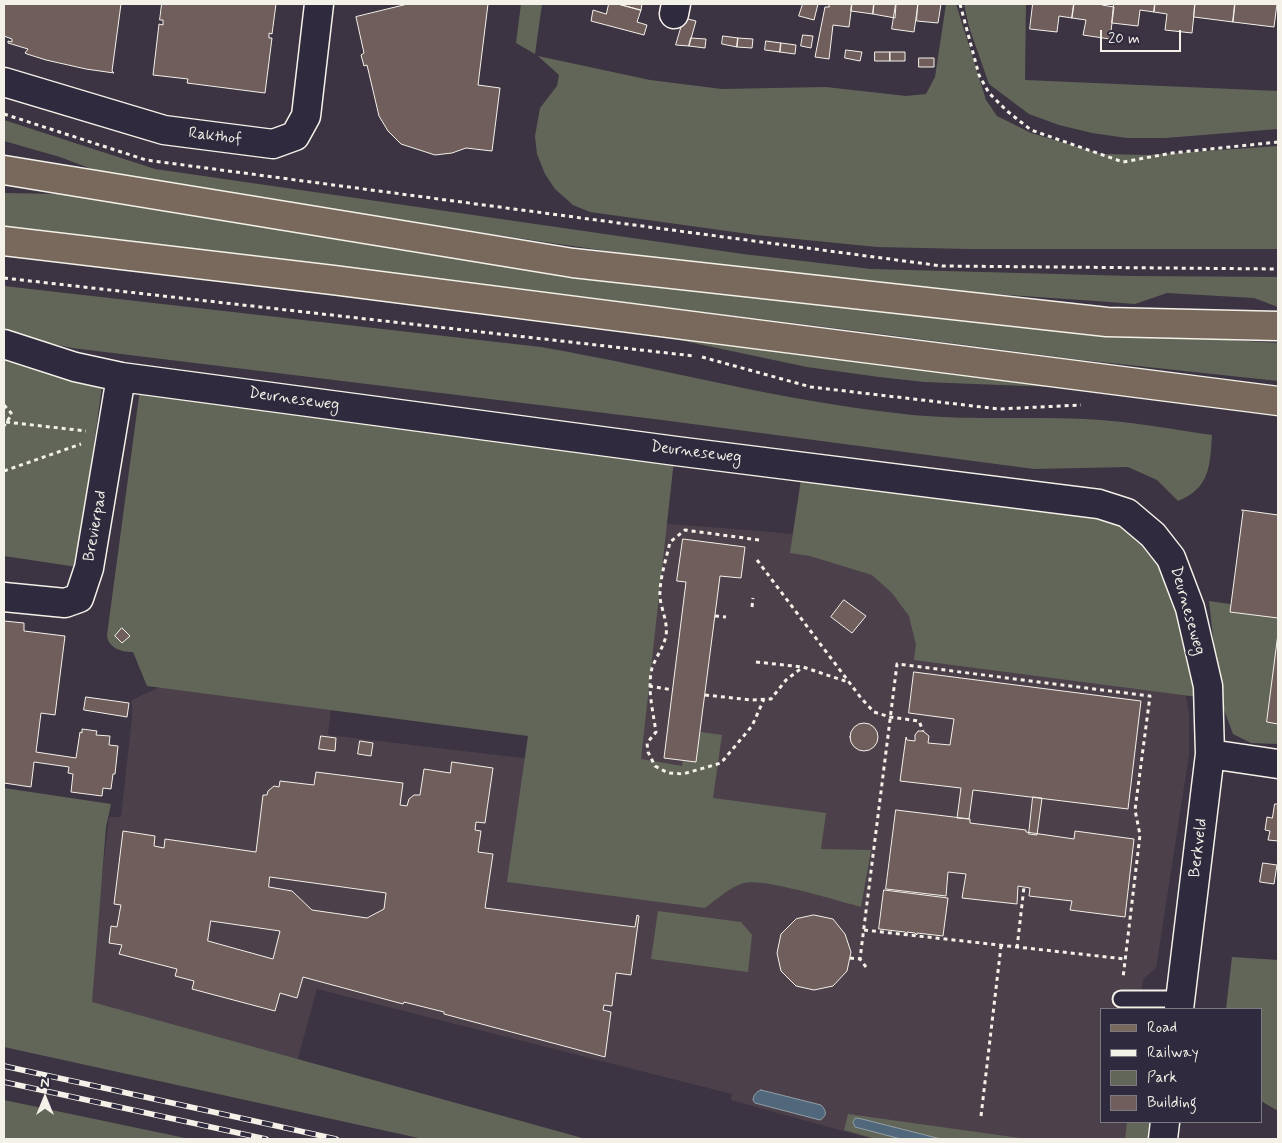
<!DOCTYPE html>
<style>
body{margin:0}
#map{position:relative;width:1282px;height:1143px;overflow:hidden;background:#3c3443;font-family:Mynerve,sans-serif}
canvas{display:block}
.frame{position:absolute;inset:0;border:5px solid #f4f1e8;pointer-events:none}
.legend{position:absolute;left:1100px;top:1008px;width:162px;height:115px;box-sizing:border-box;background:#2f2a3d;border:1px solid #7e7a81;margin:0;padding:6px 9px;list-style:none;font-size:15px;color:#f4f1e8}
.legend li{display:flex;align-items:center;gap:10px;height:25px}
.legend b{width:25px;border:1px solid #7e7a81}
.north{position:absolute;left:20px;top:1073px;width:50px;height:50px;-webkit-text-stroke:4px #2f2a3d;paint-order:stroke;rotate:0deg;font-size:14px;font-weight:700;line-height:20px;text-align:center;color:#f4f1e8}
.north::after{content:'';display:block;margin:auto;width:18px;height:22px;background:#f4f1e8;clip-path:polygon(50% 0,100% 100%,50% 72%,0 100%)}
.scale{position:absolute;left:1100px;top:30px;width:81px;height:22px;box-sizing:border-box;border:2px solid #f4f1e8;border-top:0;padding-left:6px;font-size:15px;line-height:18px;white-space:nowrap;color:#f4f1e8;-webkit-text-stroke:4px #2f2a3d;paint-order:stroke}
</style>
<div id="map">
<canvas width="1282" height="1143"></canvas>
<div class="frame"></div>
<ul class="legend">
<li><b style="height:6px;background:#78695c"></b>Road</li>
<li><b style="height:6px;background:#f4f1e8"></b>Railway</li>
<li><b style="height:14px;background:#626658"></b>Park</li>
<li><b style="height:14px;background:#705e5d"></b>Building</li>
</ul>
<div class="north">N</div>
<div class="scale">20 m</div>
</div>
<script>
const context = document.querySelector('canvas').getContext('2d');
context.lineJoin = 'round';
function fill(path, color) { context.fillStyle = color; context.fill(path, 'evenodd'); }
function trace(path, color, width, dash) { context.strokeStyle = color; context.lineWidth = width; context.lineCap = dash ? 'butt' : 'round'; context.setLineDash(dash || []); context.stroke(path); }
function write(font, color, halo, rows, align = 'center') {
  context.font = font + ' Mynerve,sans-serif'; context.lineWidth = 5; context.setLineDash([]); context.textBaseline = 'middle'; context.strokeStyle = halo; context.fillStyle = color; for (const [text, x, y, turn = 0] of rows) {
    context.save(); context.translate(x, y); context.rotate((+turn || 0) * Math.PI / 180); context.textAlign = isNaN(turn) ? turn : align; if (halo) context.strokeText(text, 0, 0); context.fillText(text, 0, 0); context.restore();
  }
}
fill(new Path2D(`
 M656,523L761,531L1130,568L1179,658L1189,714V755L1156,968L1143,979L1139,1009H1101V1122H1136L1133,1139H872L731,1100L732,1094L317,989L296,1065L87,1008L109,817H121L132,718V700L162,686L331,707L328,735L624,770Z`), '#4c414b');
fill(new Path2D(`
 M521,4H542L535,54L516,43Z
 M946,4H956L986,100L997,116L1031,133L1102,154L1148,155L1278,146V249H969L877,247L756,235L590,212L573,205L555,189L545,174L537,154L535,136L540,108L557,86L559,75L538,56L650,80L722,89L826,87L906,96L926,94L935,77Z
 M964,4H1026L1025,80L1278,91V129L1165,138H1127L1092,133L1059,125L1029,114L989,84L969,27Z
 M4,120L155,169L743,254L871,269L1132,276L1278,277V307L1254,298L1167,293L1135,304C1058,298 981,294 904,286C634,261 365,214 97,171L60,157L4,141Z
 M4,193L61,194L109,201L629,284L1030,327L1278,343V381L1073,359L850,330L4,226Z
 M4,286L541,347C662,368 781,401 904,414C964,421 1025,416 1085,419C1128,421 1170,429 1212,435C1210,466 1210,488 1178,501L1157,480L1128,467L1034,469L662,420L72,348L17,336L4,332Z
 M665,337L709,339L951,370L1052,387L924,382L879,377L807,367Z
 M4,354L102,386L77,567L4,556Z
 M140,389L674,460L641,759L682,766L687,730L722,735L713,798L826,813L821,849L871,850L861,907C838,901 765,878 744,883C730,887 717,899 705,908L507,882L528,736L147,686L133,652C121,652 108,648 107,635Z
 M801,479L1091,513L1122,525L1149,550L1169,582L1198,697L914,660L916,645L909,616L892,593L872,575L810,556L790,553Z
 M1209,601L1278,611V744L1251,743L1233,734L1220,699Z
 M4,788L111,804L106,827L92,1002L586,1139H423L4,1047Z
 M658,911L741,922L752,935L748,972L651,959Z
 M1232,957L1278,960V1111L1261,1101V1009H1226Z
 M4,1100L190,1139H4Z
 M848,1114L1027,1139H876L844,1130Z
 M1127,1122H1152L1150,1139H1125Z`), '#626658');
const water = new Path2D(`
 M761,1090L821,1105C827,1111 827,1116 820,1120L755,1103L753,1100C754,1094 756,1092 761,1090Z
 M856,1118L862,1119L941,1139H901L855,1127L853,1122Z`);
fill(water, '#51687c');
trace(water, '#929fa7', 1);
const building = new Path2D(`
 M4,4H121L112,71L114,73L86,69L46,60L27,54L25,53L28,49L8,43V41L12,42V39L4,36Z
 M162,4H276L272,34L269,33V38H272L265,93L187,83L188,79L153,75L159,24L163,25V20H160Z
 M408,4H488L478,85L500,88L492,151L466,148L452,153L435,155L401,144L388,131L379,116L367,65L364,66L361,55L364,53L356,17Z
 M609,4H618L641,10L637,22L647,25L644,35L591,21L593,10L606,14Z
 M618,4H642L641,10Z
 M803,4H818L814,20L799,16Z
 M829,4H852L849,27L833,25L829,59L815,57L825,7H829Z
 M852,4H874L873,14L851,11Z
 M874,4H896L895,18L873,14Z
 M896,4H918L914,32L892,29Z
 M918,4H941L938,23L917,21Z
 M1033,4H1074L1072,18L1059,16L1057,32L1030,29Z
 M1074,4H1102V5L1114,7L1110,39L1083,35L1086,20L1072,18Z
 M1114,4H1155L1154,12L1140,10L1138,26L1112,23Z
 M1155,4H1195L1192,33L1165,30L1167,14L1154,12Z
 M1195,4H1235L1233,22L1194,17Z
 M1235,4H1277L1274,27L1233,22Z
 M684,18L696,21L689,46L676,45Z
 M803,35L813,36L811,48L801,46Z
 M723,36L738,38L737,47L722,44Z
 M691,38L706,39L705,48L689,46Z
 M738,38L753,39L752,48L737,47Z
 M766,41L781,43L780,52L765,50Z
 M781,43L796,45L795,54L780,52Z
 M846,50L862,52L860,61L845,58Z
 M875,52H890V61H875Z
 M890,52H905V61H890Z
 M919,58H934V67H919Z
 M1242,510L1278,515V618L1230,612L1243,512Z
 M683,539L745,547L741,578L720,576L696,762L664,758L686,582L677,581Z
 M844,600L866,616L852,633L831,617Z
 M4,621L24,623V631L65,636L55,715L41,713L36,752L76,758L80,732L82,733V729L97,731L96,735L110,736L109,745L118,746L115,774H113L111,789L103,788L102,796L71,792L73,774L68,773L69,767L34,762L31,787L4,783Z
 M122,628L130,636L122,643L115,636Z
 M1278,634V724L1267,722Z
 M914,672L1141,701L1128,809L973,790L969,819L957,818L961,788L900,781L906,737L907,740L915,741V735L918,731H923L929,736L928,743L950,745L954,719L909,713Z
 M86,697L129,703L127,717L84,710Z
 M850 737a14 14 0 1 1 28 0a14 14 0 1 1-28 0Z
 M321,736L336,738L335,751L319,749Z
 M360,741L373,743L371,756L358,754Z
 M452,762L493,768L485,823L476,822L475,830L481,831L478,852L493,854L485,908L635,927L637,915L639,916L631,975L616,973L612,1006L604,1005L603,1010L611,1012L605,1057L444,1014V1012L404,1002L403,1004L303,977L297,998L280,993L275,1011L192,989L194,981L175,976L177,969L119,954L122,945L109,943L111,926L117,927L120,910L121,905L114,904L123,831L155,836L154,846L164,848L165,839L256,852L263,795H267L268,791L274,786L279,787L280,781L314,785L316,772L403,783L400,805L407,806L409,799L414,795H420L424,769L450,773ZM270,877L386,893L384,909L367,918L312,910L292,891L269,887ZM211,921L280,931L273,959L208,941Z
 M1033,797L1042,798L1037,835L1029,834Z
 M1275,804H1278V841L1268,840L1270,831L1265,830L1267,817L1272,818Z
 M896,810L970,819V823L1026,830V832L1074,839L1075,831L1134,839L1125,917L1070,910L1072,901L1029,896L1030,888L1018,886L1017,904L962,898L966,874L948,872L946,896L886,889Z
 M1263,863L1277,865L1274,884L1260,882Z
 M884,890L948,898L943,936L917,933V935L915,933L907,932V934L905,932L879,929Z
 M814,915L833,919L845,934L851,952L847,971L833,986L814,990L796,986L781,971L777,953L781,934L796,919Z`);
fill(building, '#705e5d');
trace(building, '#f4f1e8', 1);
const lane = new Path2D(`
 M1121,999H1180`);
const street = new Path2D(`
 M674,14L676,4
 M4,82L164,130L273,144L295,136L306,116L319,4
 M4,344L75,367L121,377L676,451L1099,504L1127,513L1153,535L1171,558L1190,608L1208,686L1210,754L1179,1009
 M4,597L65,603L79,598L89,568L121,377
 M1210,754L1278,764
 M1163,1139L1165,1122`);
const primary = new Path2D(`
 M4,170L573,263L1107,322L1278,326
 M4,241L333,280L1278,401`);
trace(lane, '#f4f1e8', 19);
trace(street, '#f4f1e8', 31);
trace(primary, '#f4f1e8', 31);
trace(new Path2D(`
 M960,4L979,75L989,93L1007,111L1031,130L1123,162L1172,153L1278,142
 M4,114L146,160L942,266L1278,269
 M4,278L694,356
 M702,357L811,387L999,409L1081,405
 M4,405L12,414L4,426
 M6,422L86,431
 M4,471L81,444
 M759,540L685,530L670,542C666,560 659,580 660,598C662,611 668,623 666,636C663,648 656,657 652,668C647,689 653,711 656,732L647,743L648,752L655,766L668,773L683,774L721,763L752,726L764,699
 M757,560L861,698L874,712L890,717L919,721L923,731
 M752,607L753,598
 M715,616L726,617
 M756,662L803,667L848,682
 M649,686L673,690
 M705,695L752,700L771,699L786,680L803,667
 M864,930L1125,959
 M1017,948L1024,887
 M850,958L860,959
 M866,967L860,959L897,664L1150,696L1135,810L1140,835L1123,978
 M981,1116L1001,946`), '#f4f1e8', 3, [4, 4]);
trace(lane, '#2f2a3d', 15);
trace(street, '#2f2a3d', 28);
trace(primary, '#78695c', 28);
const rail = new Path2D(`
 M4,1066L336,1139
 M4,1082L266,1139`);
trace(rail, '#f4f1e8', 5.5);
trace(rail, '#2f2a3d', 4, [11]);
write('16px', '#f4f1e8', '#2f2a3d', [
 ["Rakthof",215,137,7],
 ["Deurneseweg",294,400,8],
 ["Deurneseweg",696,453,7],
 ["Brevierpad",96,526,-80],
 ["Deurneseweg",1187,611,74],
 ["Berkveld",1199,848,-83]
]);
</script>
